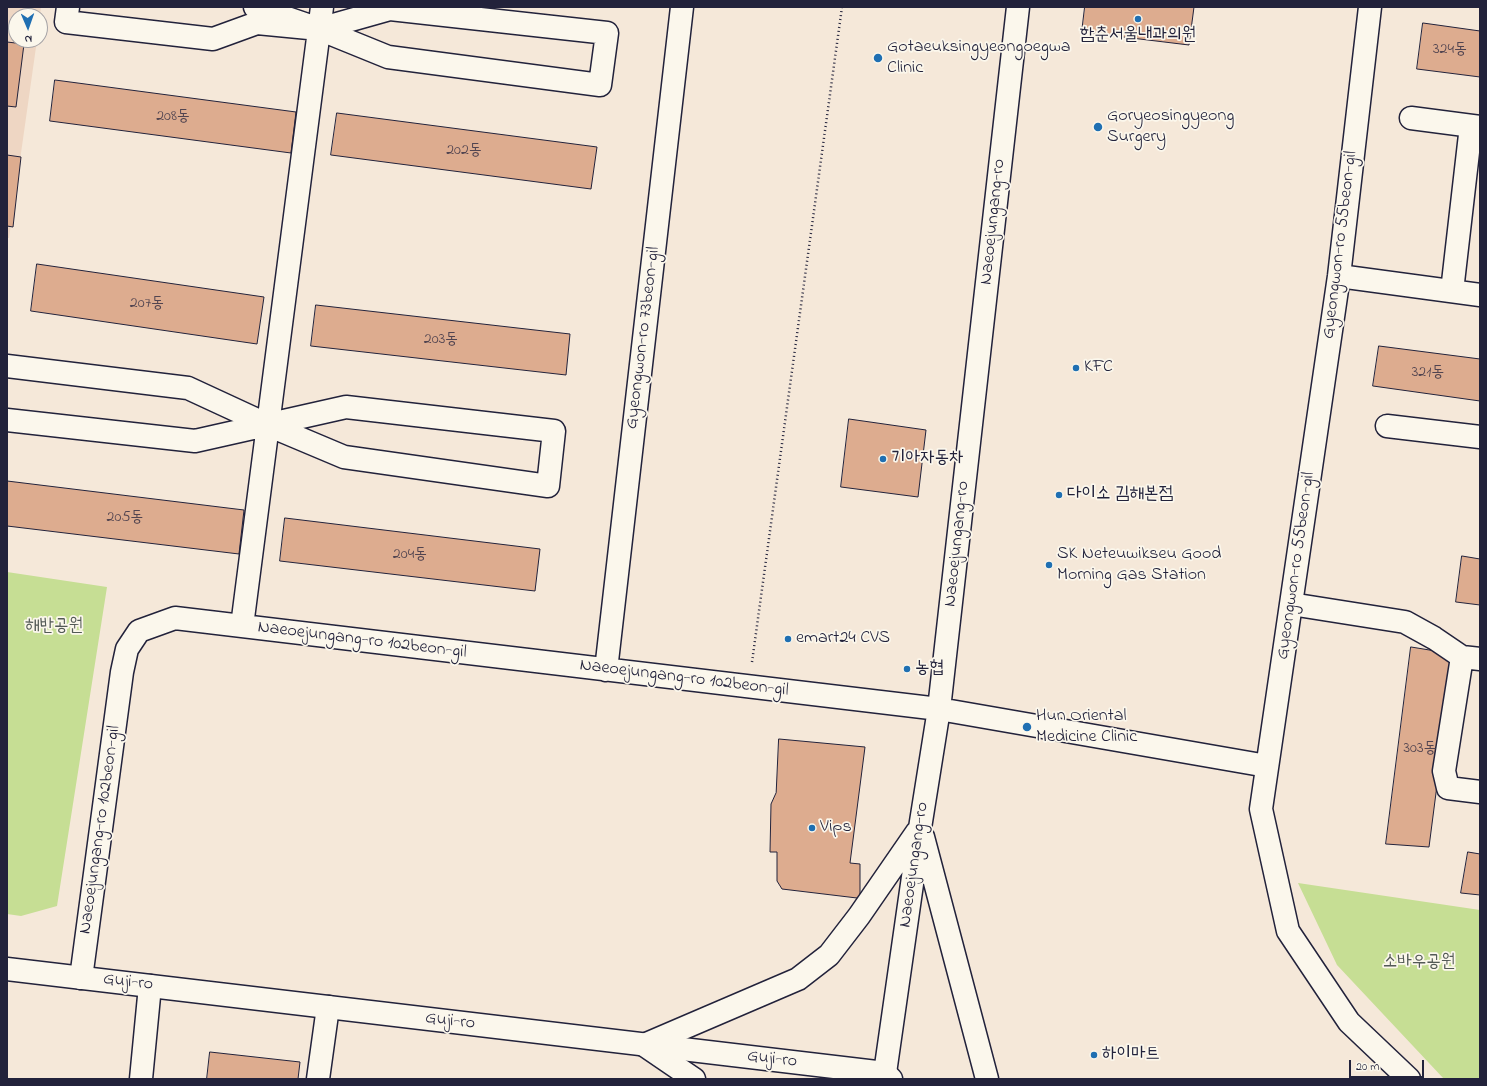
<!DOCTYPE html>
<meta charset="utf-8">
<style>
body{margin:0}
#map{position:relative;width:1487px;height:1086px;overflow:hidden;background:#f5e8d9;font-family:"Indie Flower",sans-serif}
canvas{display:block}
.frame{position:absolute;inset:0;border:8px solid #22223b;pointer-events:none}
.north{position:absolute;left:8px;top:8px;width:40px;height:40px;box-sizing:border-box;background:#fbf7ec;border:1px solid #a4a2a5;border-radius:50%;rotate:178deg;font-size:11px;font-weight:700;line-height:16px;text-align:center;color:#22223b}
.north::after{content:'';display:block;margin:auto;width:14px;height:18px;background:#1f6fb2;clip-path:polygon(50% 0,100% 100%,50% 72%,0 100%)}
.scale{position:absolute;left:1349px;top:1060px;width:75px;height:18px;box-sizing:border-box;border:2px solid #22223b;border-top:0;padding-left:5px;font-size:12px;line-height:14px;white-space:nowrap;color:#22223b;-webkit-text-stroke:3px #fbf7ec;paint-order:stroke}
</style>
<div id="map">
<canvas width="1487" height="1086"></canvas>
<div class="frame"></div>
<div class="north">N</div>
<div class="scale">20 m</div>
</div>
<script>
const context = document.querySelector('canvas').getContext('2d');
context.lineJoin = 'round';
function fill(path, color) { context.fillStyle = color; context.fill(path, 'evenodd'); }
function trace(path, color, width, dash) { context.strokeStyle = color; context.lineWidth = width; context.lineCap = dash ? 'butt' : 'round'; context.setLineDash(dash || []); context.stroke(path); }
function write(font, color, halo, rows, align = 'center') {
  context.font = font + ' "Indie Flower","Poor Story",sans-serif'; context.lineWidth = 3.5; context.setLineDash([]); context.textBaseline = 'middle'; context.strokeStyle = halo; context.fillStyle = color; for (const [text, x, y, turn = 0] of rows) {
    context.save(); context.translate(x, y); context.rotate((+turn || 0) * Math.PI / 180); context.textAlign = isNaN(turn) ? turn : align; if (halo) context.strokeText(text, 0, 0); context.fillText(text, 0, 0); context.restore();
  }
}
fill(new Path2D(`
 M7,7H41L40,16H16V40H37L9,238H7Z`), '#eed6c3');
fill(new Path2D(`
 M7,572L107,587L57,906L21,916L7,914Z
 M1298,883L1480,910V1079H1444L1337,965Z`), '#c6de94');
const building = new Path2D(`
 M1085,7H1194L1189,45L1082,32Z
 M1423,23L1480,31V77L1417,69Z
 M7,42L24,44L16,107L7,106Z
 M55,80L296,112L291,153L50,121Z
 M337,113L597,147L591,189L331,155Z
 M7,155L21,157L13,227L7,226Z
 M37,264L264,297L257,344L31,311Z
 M316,305L570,334L566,375L311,346Z
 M1379,346L1480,359V401L1373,386Z
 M849,419L926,430L918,497L841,487Z
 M7,481L244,510L239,554L7,526Z
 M285,518L540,549L535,591L280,561Z
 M1462,556L1480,559V605L1456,602Z
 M1411,647L1454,654L1429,847L1386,844Z
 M779,739L865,747L850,863L860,864V897L857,898L782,889L777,881V852H770L771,804L776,793Z
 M1468,852L1480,854V895L1461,893Z
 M210,1052L300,1062L298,1079H207Z`);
fill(building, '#ddac8f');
trace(building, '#22223b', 1);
const minor = new Path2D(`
 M68,7L66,22L213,39L257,23L319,29L390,9L607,33L600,85L388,57L319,29L255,7
 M1370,7L1339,276L1261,809L1288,931L1349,1022L1409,1079
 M1411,118L1480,127
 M1339,276L1480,295
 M1452,291L1471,126
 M7,366L188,388L268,425L344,457L548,486L554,431L346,407L195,441L7,420
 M1387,426L1480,437
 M1291,604L1405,622L1434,638L1462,657L1480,659
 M242,626L322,7
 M1462,657L1444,771L1448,788L1480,792
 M606,670L682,7
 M923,837L987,1079
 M81,978L122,672L127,649L139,631L175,618L939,709L1267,766
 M644,1045L798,979L829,955L859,916L917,832
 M644,1045L694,1079
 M141,1079L150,986
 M318,1079L328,1007
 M882,1079L885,1073L920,828L939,709L1018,7`);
const major = new Path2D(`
 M7,969L885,1073L891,1079`);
trace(minor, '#22223b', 25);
trace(major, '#22223b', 25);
trace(new Path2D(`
 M752,662L842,7`), '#22223b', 2.5, [1, 3]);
trace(minor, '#fbf7ec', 22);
trace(major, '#fbf7ec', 22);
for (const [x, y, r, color] of [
 [1138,19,4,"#1f6fb2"],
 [878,58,5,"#1f6fb2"],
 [1098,127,5,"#1f6fb2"],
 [1076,368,4,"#1f6fb2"],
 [883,459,4,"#1f6fb2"],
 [1059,495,4,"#1f6fb2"],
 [1049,565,4,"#1f6fb2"],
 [788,639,4,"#1f6fb2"],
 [907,669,4,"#1f6fb2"],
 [1027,727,5,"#1f6fb2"],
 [812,828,4,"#1f6fb2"],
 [1094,1055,4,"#1f6fb2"]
]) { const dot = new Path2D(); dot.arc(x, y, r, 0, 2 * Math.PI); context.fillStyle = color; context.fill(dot); trace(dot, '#fbf7ec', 1.5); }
write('16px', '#514450', null, [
 ["324동",1450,50],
 ["208동",173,117],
 ["202동",464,151],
 ["207동",147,304],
 ["203동",441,340],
 ["321동",1428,373],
 ["205동",125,518],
 ["204동",410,555],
 ["303동",1420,749]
]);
write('18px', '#22223b', '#fbf7ec', [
 ["함춘서울내과의원",1138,36,"center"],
 ["Gotaeuksingyeongoegwa",887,48],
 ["Clinic",887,69],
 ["Goryeosingyeong",1107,117],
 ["Surgery",1107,138],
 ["KFC",1084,368],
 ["기아자동차",891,459],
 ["다이소 김해본점",1067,495],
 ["SK Neteuwikseu Good",1057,555],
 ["Morning Gas Station",1057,576],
 ["emart24 CVS",796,639],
 ["농협",915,669],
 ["Hun Oriental",1036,717],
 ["Medicine Clinic",1036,738],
 ["Vips",820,828],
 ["하이마트",1102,1055]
], 'left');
write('18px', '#22223b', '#fbf7ec', [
 ["Naeoejungang-ro",994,222,-84],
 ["Gyeongwon-ro 55beon-gil",1341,245,-83],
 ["Gyeongwon-ro 73beon-gil",644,338,-83],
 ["Naeoejungang-ro",958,544,-84],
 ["Gyeongwon-ro 55beon-gil",1297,566,-82],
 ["Naeoejungang-ro 102beon-gil",362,641,7],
 ["Naeoejungang-ro 102beon-gil",684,679,7],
 ["Naeoejungang-ro 102beon-gil",101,830,-82],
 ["Naeoejungang-ro",915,865,-82],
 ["Guji-ro",128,983,7],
 ["Guji-ro",450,1022,7],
 ["Guji-ro",772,1060,7]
]);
write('18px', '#535a56', '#fbf7ec', [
 ["해반공원",54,627],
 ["소바우공원",1419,963]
]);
</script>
